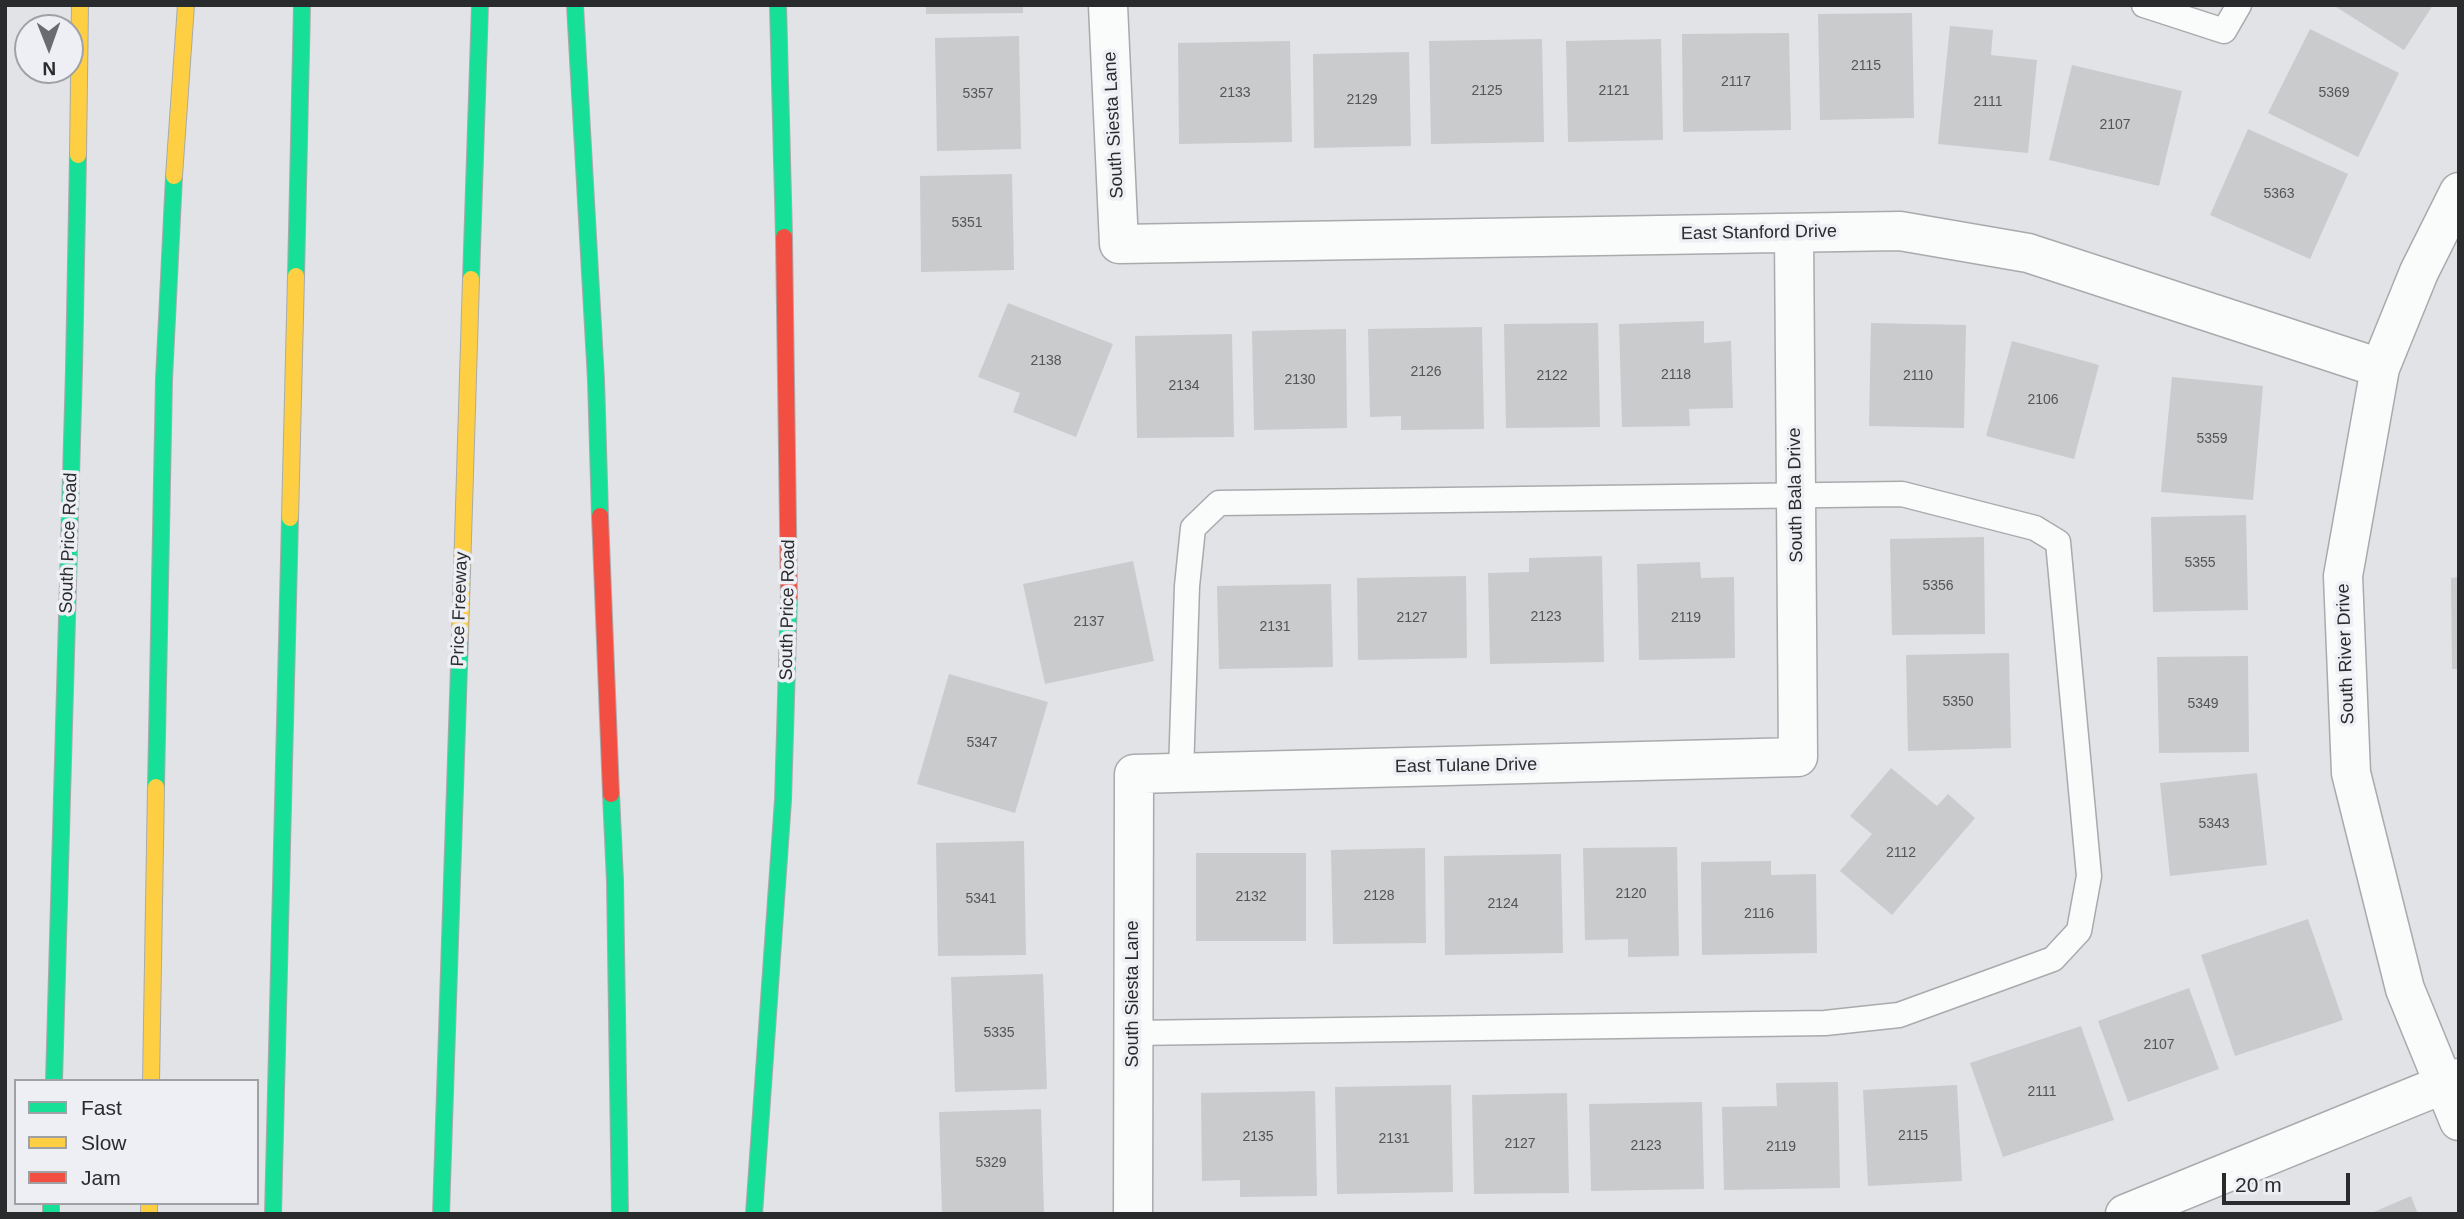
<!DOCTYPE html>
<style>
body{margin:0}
#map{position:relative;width:2464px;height:1219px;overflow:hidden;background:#e1e3e6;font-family:Arial,sans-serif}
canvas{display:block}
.frame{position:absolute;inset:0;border:7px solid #2a2b2d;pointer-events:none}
.legend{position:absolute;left:14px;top:1079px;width:245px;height:126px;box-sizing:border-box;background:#eeeff4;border:2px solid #a0a1a4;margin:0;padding:9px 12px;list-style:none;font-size:21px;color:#2a2b2d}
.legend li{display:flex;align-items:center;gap:14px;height:35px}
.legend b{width:35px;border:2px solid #a0a1a4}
.north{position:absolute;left:14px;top:14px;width:70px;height:70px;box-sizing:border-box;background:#eeeff4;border:2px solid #a0a1a4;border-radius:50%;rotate:179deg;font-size:19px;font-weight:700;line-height:28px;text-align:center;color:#2a2b2d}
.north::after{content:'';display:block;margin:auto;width:24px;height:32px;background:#6a6b6e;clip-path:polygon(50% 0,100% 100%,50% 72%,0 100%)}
.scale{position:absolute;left:2222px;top:1173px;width:128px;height:32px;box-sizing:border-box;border:4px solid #2a2b2d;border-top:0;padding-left:9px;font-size:21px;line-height:24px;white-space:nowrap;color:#2a2b2d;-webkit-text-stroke:5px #eeeff4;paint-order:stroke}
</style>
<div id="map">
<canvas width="2464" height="1219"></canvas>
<div class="frame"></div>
<ul class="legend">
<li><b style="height:9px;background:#16e098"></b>Fast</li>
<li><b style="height:9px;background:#ffcf43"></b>Slow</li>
<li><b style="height:9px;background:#f24e42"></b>Jam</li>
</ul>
<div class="north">N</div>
<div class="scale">20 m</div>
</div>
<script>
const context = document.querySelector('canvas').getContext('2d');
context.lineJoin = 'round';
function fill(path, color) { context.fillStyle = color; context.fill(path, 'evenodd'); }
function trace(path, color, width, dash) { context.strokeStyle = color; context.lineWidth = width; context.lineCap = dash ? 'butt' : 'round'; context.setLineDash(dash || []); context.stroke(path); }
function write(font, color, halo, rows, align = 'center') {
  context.font = font + ' Arial,sans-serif'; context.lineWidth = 7; context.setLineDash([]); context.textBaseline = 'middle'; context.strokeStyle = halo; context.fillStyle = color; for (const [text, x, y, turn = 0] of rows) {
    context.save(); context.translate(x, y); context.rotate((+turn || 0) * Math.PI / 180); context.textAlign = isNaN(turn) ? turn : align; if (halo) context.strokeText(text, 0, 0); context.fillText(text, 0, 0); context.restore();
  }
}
fill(new Path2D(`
 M926,5H1023V13L926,14Z
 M2333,5H2433L2404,50Z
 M1912,13L1914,118L1820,120L1818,14Z
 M1950,26L1993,30L1991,55L2037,60L2028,153L1938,144Z
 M2310,29L2399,73L2358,157L2268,113Z
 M1789,33L1791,130L1683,132L1682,34Z
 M1019,36L1021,149L937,151L935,38Z
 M1542,39L1544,142L1431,144L1429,41Z
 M1661,39L1663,140L1568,142L1566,41Z
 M1290,41L1292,142L1179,144L1178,43Z
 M1409,52L1411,146L1314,148L1313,54Z
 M2072,65L2182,91L2159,186L2049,160Z
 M2248,129L2348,174L2310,259L2210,215Z
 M1012,174L1014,270L921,272L920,176Z
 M1008,303L1113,344L1076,437L1013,412L1020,393L978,377Z
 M1704,321V343L1731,341L1733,408L1689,409L1690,426L1622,427L1619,324Z
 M1598,323L1600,427L1506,428L1504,324Z
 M1871,323L1966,325L1964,428L1869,426Z
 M1482,327L1484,429L1401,430V416L1370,417L1368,329Z
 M1346,329L1347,428L1254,430L1252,331Z
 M1232,334L1234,437L1137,438L1135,336Z
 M2012,341L2099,365L2074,459L1986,436Z
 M2172,377L2263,386L2253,500L2161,492Z
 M2246,515L2248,610L2153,612L2151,517Z
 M1984,537L1985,634L1892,635L1890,539Z
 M1602,556L1604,662L1490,664L1488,573L1529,572V558Z
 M1133,561L1154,661L1045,684L1023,584Z
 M1700,562L1701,578L1734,577L1735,658L1639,660L1637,564Z
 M1466,576L1467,658L1358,660L1357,578Z
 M2459,577V669H2452L2451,578Z
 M1331,584L1333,667L1219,669L1217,586Z
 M2009,653L2011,748L1908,751L1906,655Z
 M2248,656L2249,752L2159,753L2157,657Z
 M949,674L1048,702L1015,813L917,784Z
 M1891,768L1937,806L1948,794L1975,818L1892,915L1840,871L1872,834L1850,816Z
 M2257,773L2267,865L2170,876L2160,783Z
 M1024,841L1026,955L938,956L936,843Z
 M1677,847L1679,956L1628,957V939L1585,940L1583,848Z
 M1425,848L1426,943L1333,944L1331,850Z
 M1196,853H1306V941H1196Z
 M1561,854L1563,953L1445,955L1444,856Z
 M1771,861V875L1816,874L1817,953L1702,955L1701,862Z
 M2308,919L2343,1020L2235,1056L2201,955Z
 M1043,974L1047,1089L955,1092L951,977Z
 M2189,988L2219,1069L2128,1102L2098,1021Z
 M2081,1026L2114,1120L2003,1157L1970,1063Z
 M1838,1082L1840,1188L1724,1190L1722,1107L1777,1106L1776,1083Z
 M1451,1085L1453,1192L1337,1194L1335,1087Z
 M1957,1085L1962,1181L1868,1186L1863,1090Z
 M1315,1091L1317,1196L1240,1197V1180L1202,1181L1201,1093Z
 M1567,1093L1569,1193L1474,1194L1472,1095Z
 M1702,1102L1704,1189L1591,1191L1589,1104Z
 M1041,1109L1044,1214H942L939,1112Z
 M2411,1196L2418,1214H2369Z`), '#cacbcd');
const lane = new Path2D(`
 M2144,5L2224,31L2239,5
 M1133,1033L1825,1023L1899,1015L2053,959L2079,931L2089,876L2058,542L2035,528L1902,494L1219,503L1193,528L1187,586L1181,773`);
const street = new Path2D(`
 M1108,5L1119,244L1900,231L2028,253L2380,368
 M2459,192L2419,272L2380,368L2343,576L2351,773L2405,989L2459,1121
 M1133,1214L1134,774L1798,757L1794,233
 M2125,1214L2459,1078`);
const fast = new Path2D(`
 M575,5L596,380L600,516
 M778,5L784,237
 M296,276L302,5
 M471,279L480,5
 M156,787L164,379L174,176
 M611,794L615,881L620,1214
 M54,1081L74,369L78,155
 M51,1203V1214
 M273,1214L290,518
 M441,1214L460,636
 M754,1214L783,800L789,597`);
const slow = new Path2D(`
 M78,155L80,5
 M174,176L186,5
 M290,518L296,276
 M460,636L471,279
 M151,1081L156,787
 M149,1203V1214`);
const jam = new Path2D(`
 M784,237L789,597
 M600,516L611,794`);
trace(lane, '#a9aaac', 27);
trace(street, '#a9aaac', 41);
trace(fast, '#a9aaac', 18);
trace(slow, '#a9aaac', 18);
trace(jam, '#a9aaac', 18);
trace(lane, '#fafbfb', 24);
trace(street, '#fafbfb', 38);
trace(fast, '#16e098', 16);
trace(slow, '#ffcf43', 16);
trace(jam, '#f24e42', 16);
write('14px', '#545557', null, [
 ["2115",1866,66],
 ["2117",1736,82],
 ["2125",1487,91],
 ["2121",1614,91],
 ["2133",1235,93],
 ["5369",2334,93],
 ["5357",978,94],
 ["2129",1362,100],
 ["2111",1988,102],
 ["2107",2115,125],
 ["5363",2279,194],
 ["5351",967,223],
 ["2138",1046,361],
 ["2126",1426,372],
 ["2118",1676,375],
 ["2122",1552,376],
 ["2110",1918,376],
 ["2130",1300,380],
 ["2134",1184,386],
 ["2106",2043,400],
 ["5359",2212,439],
 ["5355",2200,563],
 ["5356",1938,586],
 ["2123",1546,617],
 ["2127",1412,618],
 ["2119",1686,618],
 ["2137",1089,622],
 ["2131",1275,627],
 ["5350",1958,702],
 ["5349",2203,704],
 ["5347",982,743],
 ["5343",2214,824],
 ["2112",1901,853],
 ["2120",1631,894],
 ["2128",1379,896],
 ["2132",1251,897],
 ["5341",981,899],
 ["2124",1503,904],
 ["2116",1759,914],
 ["5335",999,1033],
 ["2107",2159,1045],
 ["2111",2042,1092],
 ["2115",1913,1136],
 ["2135",1258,1137],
 ["2131",1394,1139],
 ["2127",1520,1144],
 ["2123",1646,1146],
 ["2119",1781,1147],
 ["5329",991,1163]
]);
write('18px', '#2a2b2d', '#eeeff4', [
 ["South Siesta Lane",1114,125,-93],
 ["East Stanford Drive",1759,233,-1],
 ["South Bala Drive",1796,495,-91],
 ["South Price Road",69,543,-88],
 ["Price Freeway",460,609,-88],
 ["South Price Road",788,610,-89],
 ["South River Drive",2346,654,-92],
 ["East Tulane Drive",1466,766,-1],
 ["South Siesta Lane",1133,994,-90]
]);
</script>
